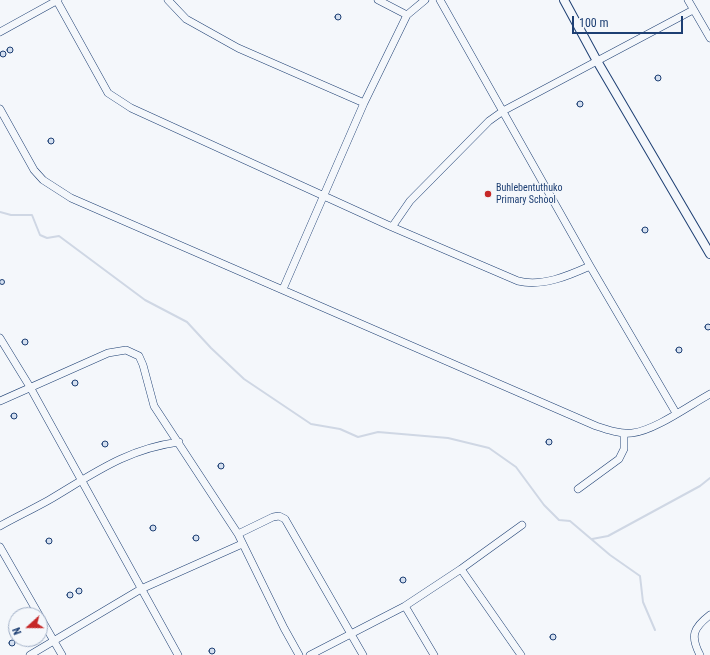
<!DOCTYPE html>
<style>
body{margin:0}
#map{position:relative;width:710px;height:655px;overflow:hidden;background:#f4f7fb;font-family:"Roboto Condensed",sans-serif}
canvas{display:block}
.north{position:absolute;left:8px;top:607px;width:40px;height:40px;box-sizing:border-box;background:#f4f7fb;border:1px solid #9eadc5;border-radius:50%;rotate:249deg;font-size:11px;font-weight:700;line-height:16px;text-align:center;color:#1d3f73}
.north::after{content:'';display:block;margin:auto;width:14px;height:18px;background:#c62828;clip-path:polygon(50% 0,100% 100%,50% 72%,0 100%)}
.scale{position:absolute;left:572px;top:16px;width:111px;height:18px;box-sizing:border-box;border:2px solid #1d3f73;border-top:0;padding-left:5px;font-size:12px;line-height:14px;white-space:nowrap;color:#1d3f73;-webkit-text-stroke:3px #f4f7fb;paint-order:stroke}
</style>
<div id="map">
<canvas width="710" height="655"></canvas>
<div class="north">N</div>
<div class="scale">100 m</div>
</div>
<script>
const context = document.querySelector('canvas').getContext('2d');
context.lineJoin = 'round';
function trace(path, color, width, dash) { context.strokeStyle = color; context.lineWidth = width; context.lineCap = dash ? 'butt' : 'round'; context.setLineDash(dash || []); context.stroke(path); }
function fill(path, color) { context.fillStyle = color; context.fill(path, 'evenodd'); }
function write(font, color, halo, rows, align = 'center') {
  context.font = font + ' "Roboto Condensed",sans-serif'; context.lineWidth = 3; context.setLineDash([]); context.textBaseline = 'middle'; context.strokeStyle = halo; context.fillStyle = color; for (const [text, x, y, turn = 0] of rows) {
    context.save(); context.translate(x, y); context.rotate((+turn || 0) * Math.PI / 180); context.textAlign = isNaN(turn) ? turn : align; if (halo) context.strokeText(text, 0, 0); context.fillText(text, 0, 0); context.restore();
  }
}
trace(new Path2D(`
 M0,212L11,215H32L40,235L47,238L59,236L145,300L187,322L211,348L244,379L311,424L340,429L358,437L378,432L448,438L489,448L516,467L544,505L559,520L570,521L610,555L640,576L643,602L655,630
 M592,539L608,536L700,486L710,478`), '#cfd7e4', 2);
const building = new Path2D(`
 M335 17a3 3 0 1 1 6 0a3 3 0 1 1-6 0Z
 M7 50a3 3 0 1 1 6 0a3 3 0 1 1-6 0Z
 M0 54a3 3 0 1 1 6 0a3 3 0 1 1-6 0Z
 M655 78a3 3 0 1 1 6 0a3 3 0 1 1-6 0Z
 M577 104a3 3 0 1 1 6 0a3 3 0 1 1-6 0Z
 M48 141a3 3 0 1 1 6 0a3 3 0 1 1-6 0Z
 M642 230a3 3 0 1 1 6 0a3 3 0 1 1-6 0Z
 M-0.5 282a2.5 2.5 0 1 1 5 0a2.5 2.5 0 1 1-5 0Z
 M705 327a3 3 0 1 1 6 0a3 3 0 1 1-6 0Z
 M22 342a3 3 0 1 1 6 0a3 3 0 1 1-6 0Z
 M676 350a3 3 0 1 1 6 0a3 3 0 1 1-6 0Z
 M72 383a3 3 0 1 1 6 0a3 3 0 1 1-6 0Z
 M11 416a3 3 0 1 1 6 0a3 3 0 1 1-6 0Z
 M546 442a3 3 0 1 1 6 0a3 3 0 1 1-6 0Z
 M102 444a3 3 0 1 1 6 0a3 3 0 1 1-6 0Z
 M218 466a3 3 0 1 1 6 0a3 3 0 1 1-6 0Z
 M150 528a3 3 0 1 1 6 0a3 3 0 1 1-6 0Z
 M193 538a3 3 0 1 1 6 0a3 3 0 1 1-6 0Z
 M46 541a3 3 0 1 1 6 0a3 3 0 1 1-6 0Z
 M400 580a3 3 0 1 1 6 0a3 3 0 1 1-6 0Z
 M76 591a3 3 0 1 1 6 0a3 3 0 1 1-6 0Z
 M67 595a3 3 0 1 1 6 0a3 3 0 1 1-6 0Z
 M550 637a3 3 0 1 1 6 0a3 3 0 1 1-6 0Z
 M9 643a3 3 0 1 1 6 0a3 3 0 1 1-6 0Z
 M209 651a3 3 0 1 1 6 0a3 3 0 1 1-6 0Z`);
fill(building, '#d5e0f0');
trace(building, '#1d3f73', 1);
const minor = new Path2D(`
 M168,0L186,19L238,48L364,103
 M378,0L407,15
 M440,0L590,266L676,413
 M688,0L710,38
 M57,1L108,93L131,108L392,227L518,281C542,287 568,276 590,266
 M0,32L58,0
 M0,109L34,170L43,180L71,198L596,426C608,430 620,434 632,433C654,431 690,405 710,394
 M392,227L410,201L489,121L503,111L693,10
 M283,289L364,103L407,15L425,0
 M0,338L30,387L178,655
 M0,401L108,353L126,350L139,356L143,365L154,406L238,534L284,628L299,655
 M578,489L619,459L624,449V433
 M0,526C16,517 33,509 49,500C93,474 126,449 179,442
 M238,534L273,517L279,516L285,519L363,655
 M0,547L39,615
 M461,569L522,525
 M405,606L461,569L521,655
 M40,617L62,655
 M30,655L141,589L242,544
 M310,655L405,606L434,655
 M700,655C690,636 693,628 710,615`);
const tertiary = new Path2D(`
 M564,0L597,61L710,254`);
trace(minor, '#1d3f73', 8);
trace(tertiary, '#1d3f73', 10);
trace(minor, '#f4f7fb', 7);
trace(tertiary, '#f4f7fb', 8);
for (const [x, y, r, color] of [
 [488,194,4,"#c62828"]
]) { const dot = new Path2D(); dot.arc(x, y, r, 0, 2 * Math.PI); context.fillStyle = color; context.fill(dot); trace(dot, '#f4f7fb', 1.5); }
write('10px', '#1d3f73', '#f4f7fb', [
 ["Buhlebentuthuko",496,188],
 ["Primary School",496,200]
], 'left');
</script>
